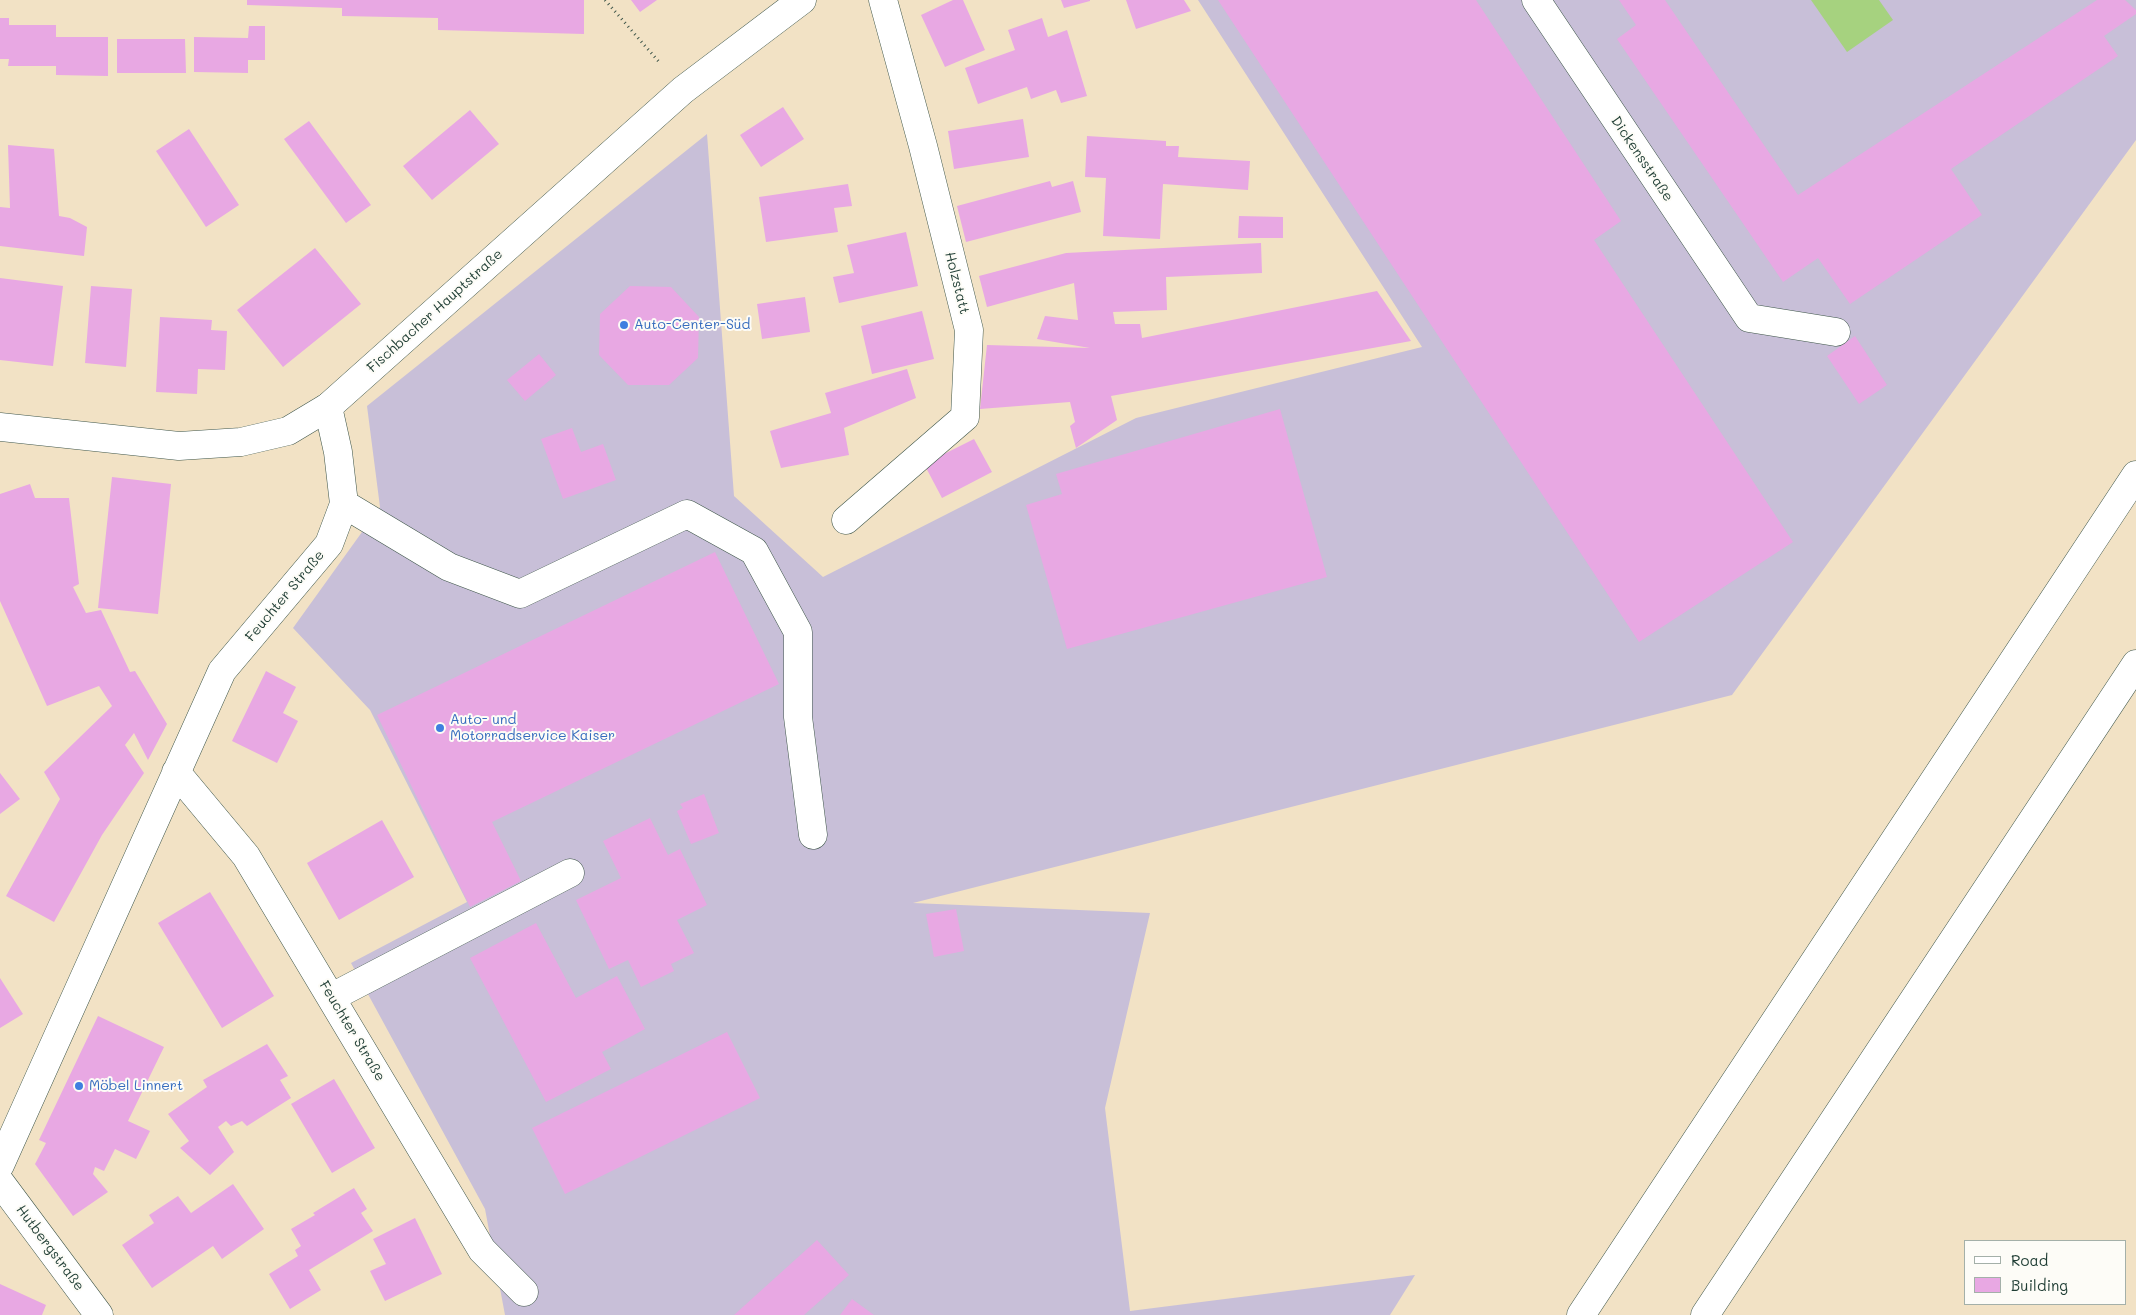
<!DOCTYPE html>
<meta charset="utf-8">
<style>
body{margin:0}
#map{position:relative;width:2136px;height:1315px;overflow:hidden;background:#f2e2c5;font-family:Mali,sans-serif}
canvas{display:block}
.legend{position:absolute;left:1964px;top:1240px;width:162px;height:65px;box-sizing:border-box;background:#fdfcf7;border:1px solid #a4b0a9;margin:0;padding:6px 9px;list-style:none;font-size:15px;color:#1f3d34}
.legend li{display:flex;align-items:center;gap:10px;height:25px}
.legend b{width:25px;border:1px solid #a4b0a9}
</style>
<div id="map">
<canvas width="2136" height="1315"></canvas>
<ul class="legend">
<li><b style="height:6px;background:#fff"></b>Road</li>
<li><b style="height:14px;background:#e8a8e3"></b>Building</li>
</ul>
</div>
<script>
const context = document.querySelector('canvas').getContext('2d');
context.lineJoin = 'round';
function fill(path, color) { context.fillStyle = color; context.fill(path, 'evenodd'); }
function trace(path, color, width, dash) { context.strokeStyle = color; context.lineWidth = width; context.lineCap = dash ? 'butt' : 'round'; context.setLineDash(dash || []); context.stroke(path); }
function write(font, color, halo, rows, align = 'center') {
  context.font = font + ' Mali,sans-serif'; context.lineWidth = 4; context.setLineDash([]); context.textBaseline = 'middle'; context.strokeStyle = halo; context.fillStyle = color; for (const [text, x, y, turn = 0] of rows) {
    context.save(); context.translate(x, y); context.rotate((+turn || 0) * Math.PI / 180); context.textAlign = isNaN(turn) ? turn : align; if (halo) context.strokeText(text, 0, 0); context.fillText(text, 0, 0); context.restore();
  }
}
fill(new Path2D(`
 M1198,0H2136V140L1732,695L913,903L1150,913L1105,1108L1130,1311L1415,1275L1390,1315H505L485,1209L351,963L467,902L370,710L293,628L380,507L367,406L707,134L734,496L823,577L1136,418L1422,347Z`), '#c8bfd8');
fill(new Path2D(`
 M1811,0H1879L1893,20L1847,52Z`), '#a6d27f');
fill(new Path2D(`
 M247,0H584V34L438,30V18L342,16V8L247,5Z
 M631,0H657L640,12Z
 M953,0H963L985,50L945,67L921,15Z
 M1061,0H1090V1L1064,8Z
 M1126,0H1184L1191,11L1136,29Z
 M1218,0H1476L1621,221L1594,240L1793,542L1639,642Z
 M1619,0H1665L1798,195L2097,0H2125L2136,10V14L2104,36L2118,56L1951,169L1982,215L1850,304L1818,258L1783,282L1617,39L1636,25Z
 M0,18H9V25H56V37H108V76L56,75V66H8L9,59H0Z
 M1042,18L1048,37L1067,30L1087,96L1061,103L1056,90L1031,99L1027,87L978,104L965,68L1015,50L1008,30Z
 M249,26H265V60H248V73L194,72V37L248,38Z
 M117,39H185L186,73H117Z
 M783,107L804,139L761,167L740,135Z
 M470,110L499,144L432,200L403,166Z
 M1023,119L1029,157L954,169L948,131Z
 M309,121L371,205L346,223L284,139Z
 M189,129L239,205L206,227L156,151Z
 M1087,136L1166,141V146H1179L1178,157L1250,161L1248,190L1163,184L1160,239L1103,236L1106,178L1085,177Z
 M8,145L54,149L59,216L70,218L87,227L84,256L0,246V207L10,208Z
 M1050,181L1052,187L1073,181L1081,212L966,242L957,206Z
 M848,184L852,206L834,208L838,232L766,242L759,197Z
 M1239,216L1283,217V238H1238Z
 M906,232L918,286L839,303L833,277L854,273L847,245Z
 M1261,243L1262,273L1166,277L1167,310L1113,312L1115,324H1140L1142,338L1377,291L1411,341L1111,396L1117,420L1076,448L1070,426L1075,422L1070,402L980,409L987,345L1090,348L1037,339L1045,316L1078,320L1074,283L987,307L979,276L1066,253Z
 M315,248L361,304L283,367L237,310Z
 M0,278L63,286L53,366L0,360Z
 M91,286L132,289L126,367L85,363Z
 M630,286L671,287L699,317L698,358L669,385H628L599,355L600,314Z
 M805,297L810,332L762,339L757,304Z
 M922,311L934,359L872,374L861,326Z
 M160,317L212,320L211,330L227,331L225,370L198,369L197,394L156,392Z
 M1855,336L1887,385L1859,404L1827,356Z
 M539,354L556,375L525,401L507,380Z
 M907,369L916,398L844,428L849,455L781,468L770,431L831,413L825,393Z
 M1280,409L1327,577L1067,649L1026,505L1062,494L1056,474Z
 M572,428L581,452L603,444L616,480L563,499L541,439Z
 M974,439L992,472L942,498L924,464Z
 M112,477L171,484L158,614L98,608Z
 M30,484L35,498H69L79,584L73,587L86,613L101,610L130,672L135,671L167,724L148,760L134,733L125,745L144,773L102,835L54,922L6,896L60,799L44,772L112,706L99,686L47,706L0,601V494Z
 M715,552L779,684L492,822L521,881L470,907L377,715Z
 M266,671L296,687L283,713L298,721L277,763L232,741Z
 M0,773L20,799L0,814Z
 M704,794L719,833L691,844L677,811L683,808L680,804Z
 M650,818L668,855L680,849L707,905L677,920L694,953L671,964L674,971L641,987L628,960L609,969L576,900L621,878L603,841Z
 M382,820L414,877L339,920L307,863Z
 M210,892L274,996L222,1028L158,923Z
 M956,909L964,951L934,957L926,914Z
 M536,923L576,998L617,976L645,1029L602,1052L611,1069L546,1102L470,958Z
 M0,978L23,1014L0,1028Z
 M98,1016L164,1047L128,1121L150,1131L136,1159L115,1149L104,1171L95,1167L93,1174L108,1192L73,1216L35,1164L46,1143L39,1140Z
 M727,1032L760,1098L565,1194L532,1128Z
 M267,1044L288,1076L280,1080L291,1098L247,1126L242,1121L231,1126L226,1121L218,1127L234,1152L210,1175L180,1148L189,1141L168,1114L207,1087L203,1080Z
 M334,1079L375,1148L332,1173L291,1104Z
 M233,1184L264,1229L222,1259L213,1246L152,1288L122,1245L154,1223L149,1215L178,1196L191,1213Z
 M354,1188L367,1209L361,1213L373,1231L309,1270L321,1290L290,1309L269,1274L298,1256L295,1250L301,1246L291,1229L315,1215L313,1213Z
 M415,1218L442,1274L385,1301L370,1271L386,1264L373,1239Z
 M817,1240L849,1275L804,1315H734Z
 M0,1284L46,1305L42,1315H0Z
 M852,1299L874,1315H840Z`), '#e8a8e3');
const minor = new Path2D(`
 M1536,0L1749,318L1836,332
 M344,504L449,567L520,594L687,514L754,551L798,632V717L813,835
 M846,520L965,417L969,330L923,146L883,0
 M176,772L246,856L482,1250L524,1292
 M332,997L570,873
 M0,1165L222,671L329,544L344,504L338,452L328,407
 M0,1182L99,1315`);
const major = new Path2D(`
 M0,427L179,446L241,442L288,431L328,407L683,90L802,0`);
const highway = new Path2D(`
 M1581,1315L2136,475
 M1705,1315L2136,664`);
trace(minor, '#3f564a', 29);
trace(major, '#3f564a', 29);
trace(highway, '#3f564a', 29);
trace(new Path2D(`
 M605,0L660,63`), '#3f564a', 3, [1, 4]);
trace(minor, '#fff', 28);
trace(major, '#fff', 28);
trace(highway, '#fff', 28);
for (const [x, y, r, color] of [
 [624,325,5,"#3f7fe0"],
 [440,728,5,"#3f7fe0"],
 [79,1086,5,"#3f7fe0"]
]) { const dot = new Path2D(); dot.arc(x, y, r, 0, 2 * Math.PI); context.fillStyle = color; context.fill(dot); trace(dot, '#fdfcf7', 2); }
write('14px', '#1f3d34', '#fdfcf7', [
 ["Dickensstraße",1642,159,56],
 ["Holzstatt",957,283,76],
 ["Fischbacher Hauptstraße",435,311,-42],
 ["Feuchter Straße",285,596,-50],
 ["Feuchter Straße",352,1031,59],
 ["Hutbergstraße",50,1248,53]
]);
write('14px', '#366cbe', '#fdfcf7', [
 ["Auto-Center-Süd",634,325],
 ["Auto- und",450,720],
 ["Motorradservice Kaiser",450,736],
 ["Möbel Linnert",89,1086]
], 'left');
</script>
